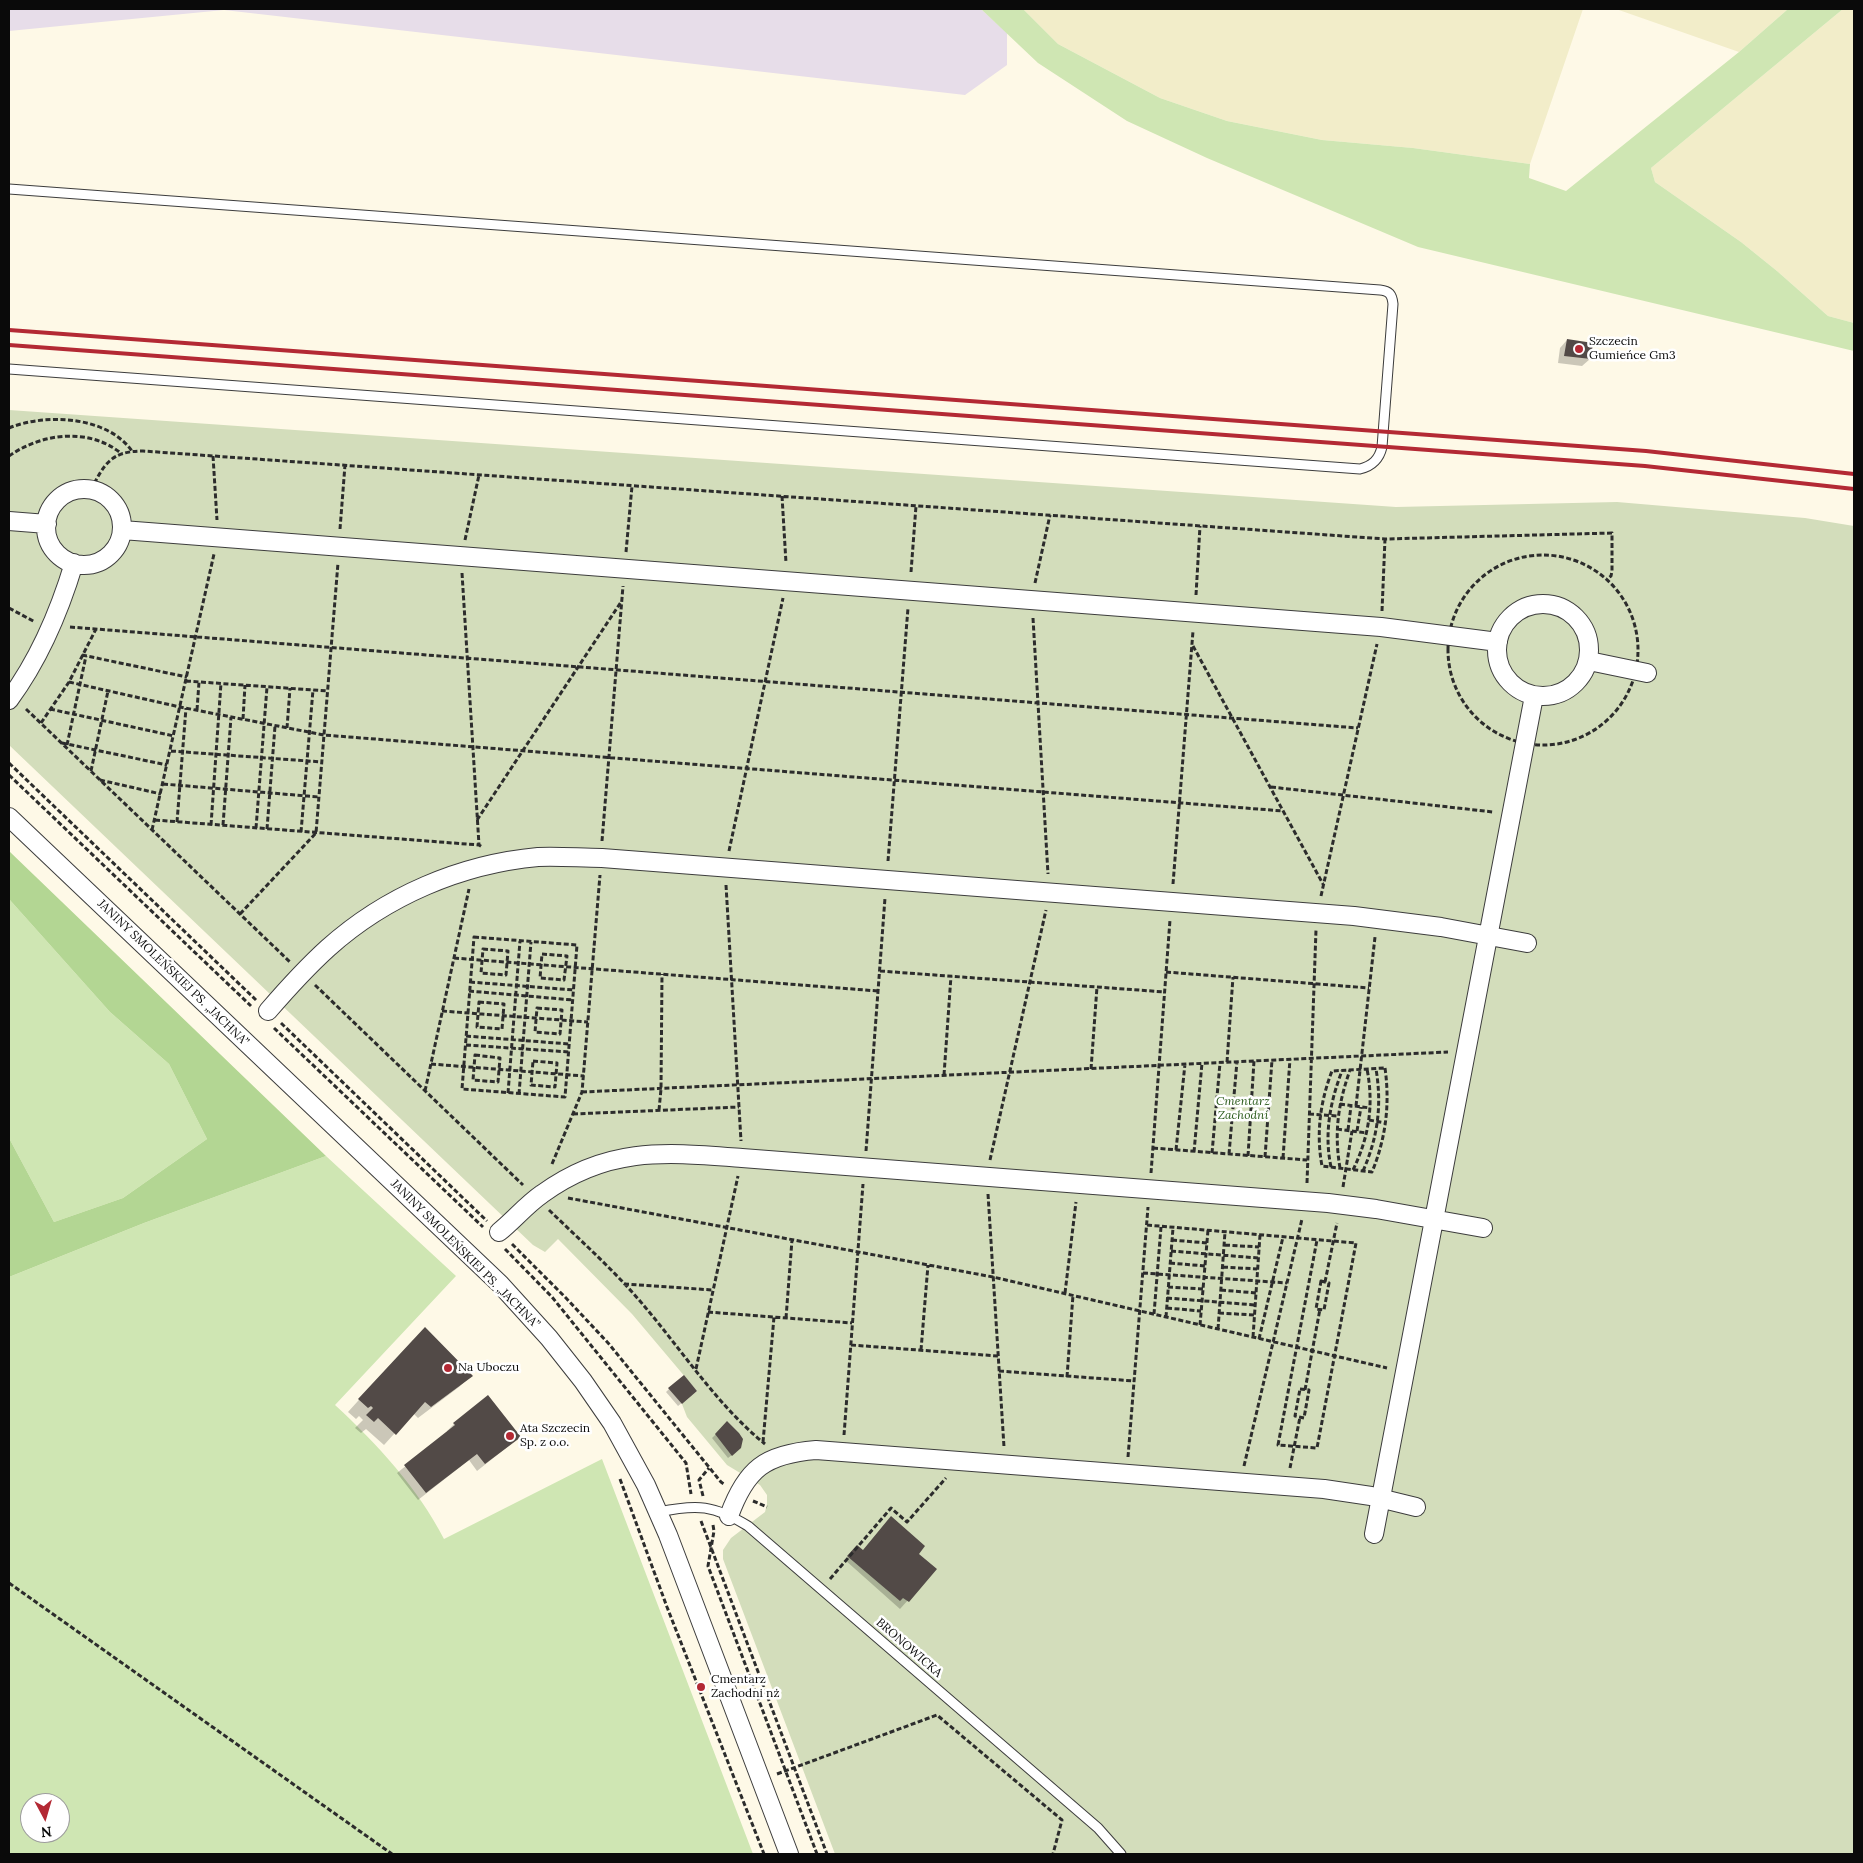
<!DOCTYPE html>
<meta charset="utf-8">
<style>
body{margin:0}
#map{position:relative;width:1863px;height:1863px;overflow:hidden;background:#fef9e7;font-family:Lora,serif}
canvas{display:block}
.frame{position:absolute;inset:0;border:10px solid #0a0a0a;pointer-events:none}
.north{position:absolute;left:20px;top:1793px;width:50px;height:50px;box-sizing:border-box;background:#fff;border:1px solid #9d9d9d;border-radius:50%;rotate:174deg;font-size:14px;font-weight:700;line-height:20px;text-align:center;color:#0a0a0a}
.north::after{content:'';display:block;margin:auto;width:18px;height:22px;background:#b32934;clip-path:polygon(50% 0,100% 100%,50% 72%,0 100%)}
</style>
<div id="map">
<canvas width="1863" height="1863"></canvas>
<div class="frame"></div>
<div class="north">N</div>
</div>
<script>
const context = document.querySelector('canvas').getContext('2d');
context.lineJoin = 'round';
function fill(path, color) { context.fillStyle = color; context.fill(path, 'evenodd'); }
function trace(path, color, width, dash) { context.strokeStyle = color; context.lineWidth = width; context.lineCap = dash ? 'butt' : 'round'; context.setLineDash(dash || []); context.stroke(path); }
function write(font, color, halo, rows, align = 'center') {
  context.font = font + ' Lora,serif'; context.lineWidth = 5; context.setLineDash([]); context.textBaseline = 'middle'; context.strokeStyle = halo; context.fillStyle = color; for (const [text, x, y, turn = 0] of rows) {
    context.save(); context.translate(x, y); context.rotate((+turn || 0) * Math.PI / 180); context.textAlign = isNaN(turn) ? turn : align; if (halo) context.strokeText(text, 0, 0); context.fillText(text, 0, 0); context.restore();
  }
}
fill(new Path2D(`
 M9,9H981L1007,33V65L965,95L224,10L9,31Z`), '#e7dde9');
fill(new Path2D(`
 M1023,9H1583L1530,164L1413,148L1322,140L1227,121L1160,98L1058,44Z
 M1616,9H1788L1739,52Z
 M1843,9H1854V323L1828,316L1777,271L1741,242L1655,182L1651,168Z`), '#f2edc9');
fill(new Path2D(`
 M981,9H1023L1058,44L1160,98L1227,121L1322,140L1413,148L1530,164L1529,178L1566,191L1739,52L1788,9H1843L1651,168L1655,182L1741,242L1777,271L1828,316L1854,323V351L1418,247L1207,158L1127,121L1038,63Z
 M9,899L110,1012L169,1064L207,1139L123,1198L54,1222L9,1138Z
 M326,1156L456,1276L335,1405C377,1444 418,1488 444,1539L602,1459L753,1854H9V1277L144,1223ZM30,1803H60V1833H30Z`), '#cfe6b3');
fill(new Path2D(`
 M9,851L326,1156L144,1223L9,1277V1138L54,1222L123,1198L207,1139L169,1064L110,1012L9,899Z`), '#b3d693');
fill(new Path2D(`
 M9,410L1396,507L1617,502L1805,518L1854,526V1854H835L723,1559V1550L731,1538L765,1512L767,1504V1495L760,1485L727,1465L687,1417L682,1404L697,1391L632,1314L558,1239L545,1252L533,1245L9,745Z`), '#d3ddbb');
fill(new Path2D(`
 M1567,340L1590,359L1582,366L1558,363L1560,348Z
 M413,1340L471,1376L459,1387L418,1418L413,1413L384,1445L366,1429L361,1433L355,1428L363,1420L359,1416L356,1419L348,1412Z
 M669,1389L692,1395L678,1406L666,1392Z
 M727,1423L736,1452L728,1458L712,1438Z
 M454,1424L511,1444L477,1471L469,1460L418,1500L397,1473L448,1432L447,1431Z
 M854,1550L862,1551L935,1570L900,1609L845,1560Z`), '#0003');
fill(new Path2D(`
 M1567,339L1593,343L1591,359L1564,356Z
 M425,1327L473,1376L431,1407L425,1402L396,1435L378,1418L374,1422L366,1415L373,1408L371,1406L368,1408L358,1399Z
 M684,1375L697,1391L682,1404L668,1388Z
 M488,1395L521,1437L485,1464L477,1454L426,1493L404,1465L455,1425L453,1423Z
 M727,1421L739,1433L743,1439L741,1448L732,1456L715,1434Z
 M891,1516L925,1546L919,1554L937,1569L909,1602L903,1598L900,1601L847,1556L857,1545L863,1550Z`), '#524a47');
const lane = new Path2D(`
 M9,189L1380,290C1389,291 1392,294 1393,304L1382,447C1379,460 1372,466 1360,469L9,369
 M659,1512C697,1504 714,1505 748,1526L1098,1828L1121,1854`);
const street = new Path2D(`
 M46 527a38 38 0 1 1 76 0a38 38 0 1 1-76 0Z
 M9,521L47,524
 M122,530L1381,627L1498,642
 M1497 650a46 46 0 1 1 92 0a46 46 0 1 1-92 0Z
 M1589,661L1647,673
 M9,700C40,658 59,613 74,563
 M9,817L500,1284L549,1338L583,1381L612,1423L646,1485L668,1535L789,1854
 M268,1011C287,989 307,967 328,948C386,896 461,864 538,857C560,856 581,858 602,858L1354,916L1441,927L1527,943
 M499,1232C514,1220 526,1205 542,1194C608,1146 665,1152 742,1158L1328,1203L1376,1209L1483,1228
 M729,1516C746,1469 765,1454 816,1450L1324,1489L1371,1496L1416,1507
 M1374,1534L1534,696`);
trace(lane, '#3d3d3d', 11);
trace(street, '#3d3d3d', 20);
trace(new Path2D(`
 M9,428C46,413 107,416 132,451
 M9,456C42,433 89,427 122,454
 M213,456L217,520
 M91,490C104,464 111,451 143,451L1385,539L1612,533V571L1611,576L1607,579
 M782,496L786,563
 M340,529L345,465
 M465,540L479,475
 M626,552L632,486
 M1448 650a95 95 0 1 1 190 0a95 95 0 1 1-190 0Z
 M911,572L916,506
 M462,573L479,845L482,847
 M1035,583L1050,515
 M1196,595L1200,526
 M9,608L35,622
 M1382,611L1385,539
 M1033,618L1048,874
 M70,627L1358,728
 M1193,646L1323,884
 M82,655L187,677
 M186,681L328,691
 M69,682L180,707L324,735L1283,811
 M26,709L290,962
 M50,709L174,736
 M197,710L199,682
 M243,719L245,685
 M41,723L69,682L96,629
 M287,728L290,688
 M62,743L167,765
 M67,745L86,656
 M171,751L322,762
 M9,763L256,1000
 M91,771L108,691
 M9,775L251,1006
 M100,780L161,794
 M163,784L319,797
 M1271,787L1493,812
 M155,820L479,845
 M477,820L621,602
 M177,822L186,708
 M211,825L221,683
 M223,825L231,717
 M256,828L267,687
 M267,829L275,726
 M152,830L214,554
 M301,832L313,690
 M602,841L623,586
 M729,851L783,598
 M888,861L908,608
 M1173,884L1193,631
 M726,885L741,1141
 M1321,896L1377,644
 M240,914L316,833L338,563
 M474,937L577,945L565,1097L462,1089Z
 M483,949L508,951L506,975L481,973Z
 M542,954L567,956L564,980L540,978Z
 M454,958L878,991
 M880,971L1165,992
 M1166,972L1369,988
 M470,982L574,990
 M315,985L523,1185
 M469,991L573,1000
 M479,1002L504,1004L502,1029L477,1027Z
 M537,1008L562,1010L560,1034L535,1032Z
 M442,1011L588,1022
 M281,1023L487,1221
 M274,1028L483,1227
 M466,1036L569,1044
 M466,1045L569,1052
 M475,1055L500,1058L498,1082L473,1080Z
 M533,1061L557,1063L555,1087L531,1085Z
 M1227,1062L1233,977
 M431,1064L584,1076
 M1385,1068C1390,1104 1386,1138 1372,1172L1322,1166C1316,1134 1320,1102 1332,1071Z
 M1091,1069L1097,987
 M944,1075L951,976
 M425,1091L469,889
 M582,1092L1448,1052
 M508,1093L520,941
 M519,1094L531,942
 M1340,1104L1370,1108
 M1356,1106L1375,937
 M659,1110L661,1089L662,974
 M573,1114L739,1107
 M1309,1114L1337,1116
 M1369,1120L1386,1123
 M1337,1129L1367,1133
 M1348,1130L1351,1106
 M1357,1131L1361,1107
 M1153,1148L1307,1160
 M1176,1150L1185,1064
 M866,1151L885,898
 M1194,1152L1202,1063
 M1212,1153L1220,1063
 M1229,1154L1237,1061
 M1248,1156L1254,1061
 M1265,1157L1272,1060
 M1283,1158L1290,1059
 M990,1160L1046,910
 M552,1164L582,1092L600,875
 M1331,1167C1324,1134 1330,1102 1342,1071
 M1340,1168C1334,1133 1338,1104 1350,1070
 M1353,1170C1369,1137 1374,1105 1367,1069
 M1363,1171C1378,1137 1382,1105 1376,1069
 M1151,1173L1170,920
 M1307,1183L1316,930
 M1343,1187L1352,1131
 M988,1194L1004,1447
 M568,1198L993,1277L1387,1368
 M549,1210C582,1242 616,1272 645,1307C684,1353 718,1406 765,1444
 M1147,1225L1356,1243L1317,1448L1278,1445L1317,1240
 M1172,1240L1207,1243
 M512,1244L566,1298L609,1344L721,1482L724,1484
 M1225,1245L1259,1247
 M505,1249L552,1297L686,1463L691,1494
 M1171,1251L1258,1258
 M1170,1263L1205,1266
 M1223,1267L1257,1269
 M1143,1273L1287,1283
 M1321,1281L1329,1283L1324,1310L1316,1309Z
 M1325,1282L1337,1223
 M624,1284L713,1290
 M1168,1287L1203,1289
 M1221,1290L1256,1293
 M1065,1293L1076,1202
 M1167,1298L1255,1305
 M1167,1308L1201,1311
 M708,1312L852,1323
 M1219,1313L1254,1315
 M1154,1314L1161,1227
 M1166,1317L1173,1228
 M786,1318L792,1240
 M1200,1325L1208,1230
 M1218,1329L1225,1232
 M1253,1337L1260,1235
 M1259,1339L1283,1237
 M851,1345L998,1356
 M921,1350L928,1265
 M696,1369L738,1176
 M999,1371L1134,1381
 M1067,1377L1073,1295
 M1300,1389L1309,1390L1304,1418L1295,1416Z
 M1305,1390L1320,1309
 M844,1435L863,1184
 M763,1442L774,1317
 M1128,1457L1148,1207
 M1244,1466L1302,1219
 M1290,1468L1300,1417
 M620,1479L667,1607L764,1854
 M703,1496L699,1480L709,1468
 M753,1501L767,1507
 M701,1521L827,1854
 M713,1525L714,1531L708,1566L817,1854
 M830,1579L891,1508L907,1522L946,1478
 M9,1583L392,1854
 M777,1774L937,1715L1062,1820L1053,1854`), '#2c2c2c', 3, [5, 2.5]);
trace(lane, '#fff', 9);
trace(street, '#fff', 18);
trace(new Path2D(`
 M9,330L1646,451L1854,474
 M9,345L1645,466L1854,489`), '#b32934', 4);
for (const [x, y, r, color] of [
 [1579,349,5,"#b32934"],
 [448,1368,5,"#b32934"],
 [510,1436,5,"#b32934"],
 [701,1687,5,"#b32934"]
]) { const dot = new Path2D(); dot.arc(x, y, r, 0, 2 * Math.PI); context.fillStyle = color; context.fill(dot); trace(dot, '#fff', 2); }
write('12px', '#0a0a0a', '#fff', [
 ["Szczecin",1589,342],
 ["Gumieńce Gm3",1589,356],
 ["Na Uboczu",458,1368],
 ["Ata Szczecin",520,1429],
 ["Sp. z o.o.",520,1443],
 ["Cmentarz",711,1680],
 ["Zachodni nż",711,1694]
], 'left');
write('12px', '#0a0a0a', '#fff', [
 ["JANINY SMOLEŃSKIEJ PS. „JACHNA”",173,973,44],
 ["JANINY SMOLEŃSKIEJ PS. „JACHNA”",465,1254,45],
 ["BRONOWICKA",909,1648,41]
]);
write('italic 12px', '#2d5d1e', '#fff', [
 ["Cmentarz",1243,1102],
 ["Zachodni",1243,1116]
]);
</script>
